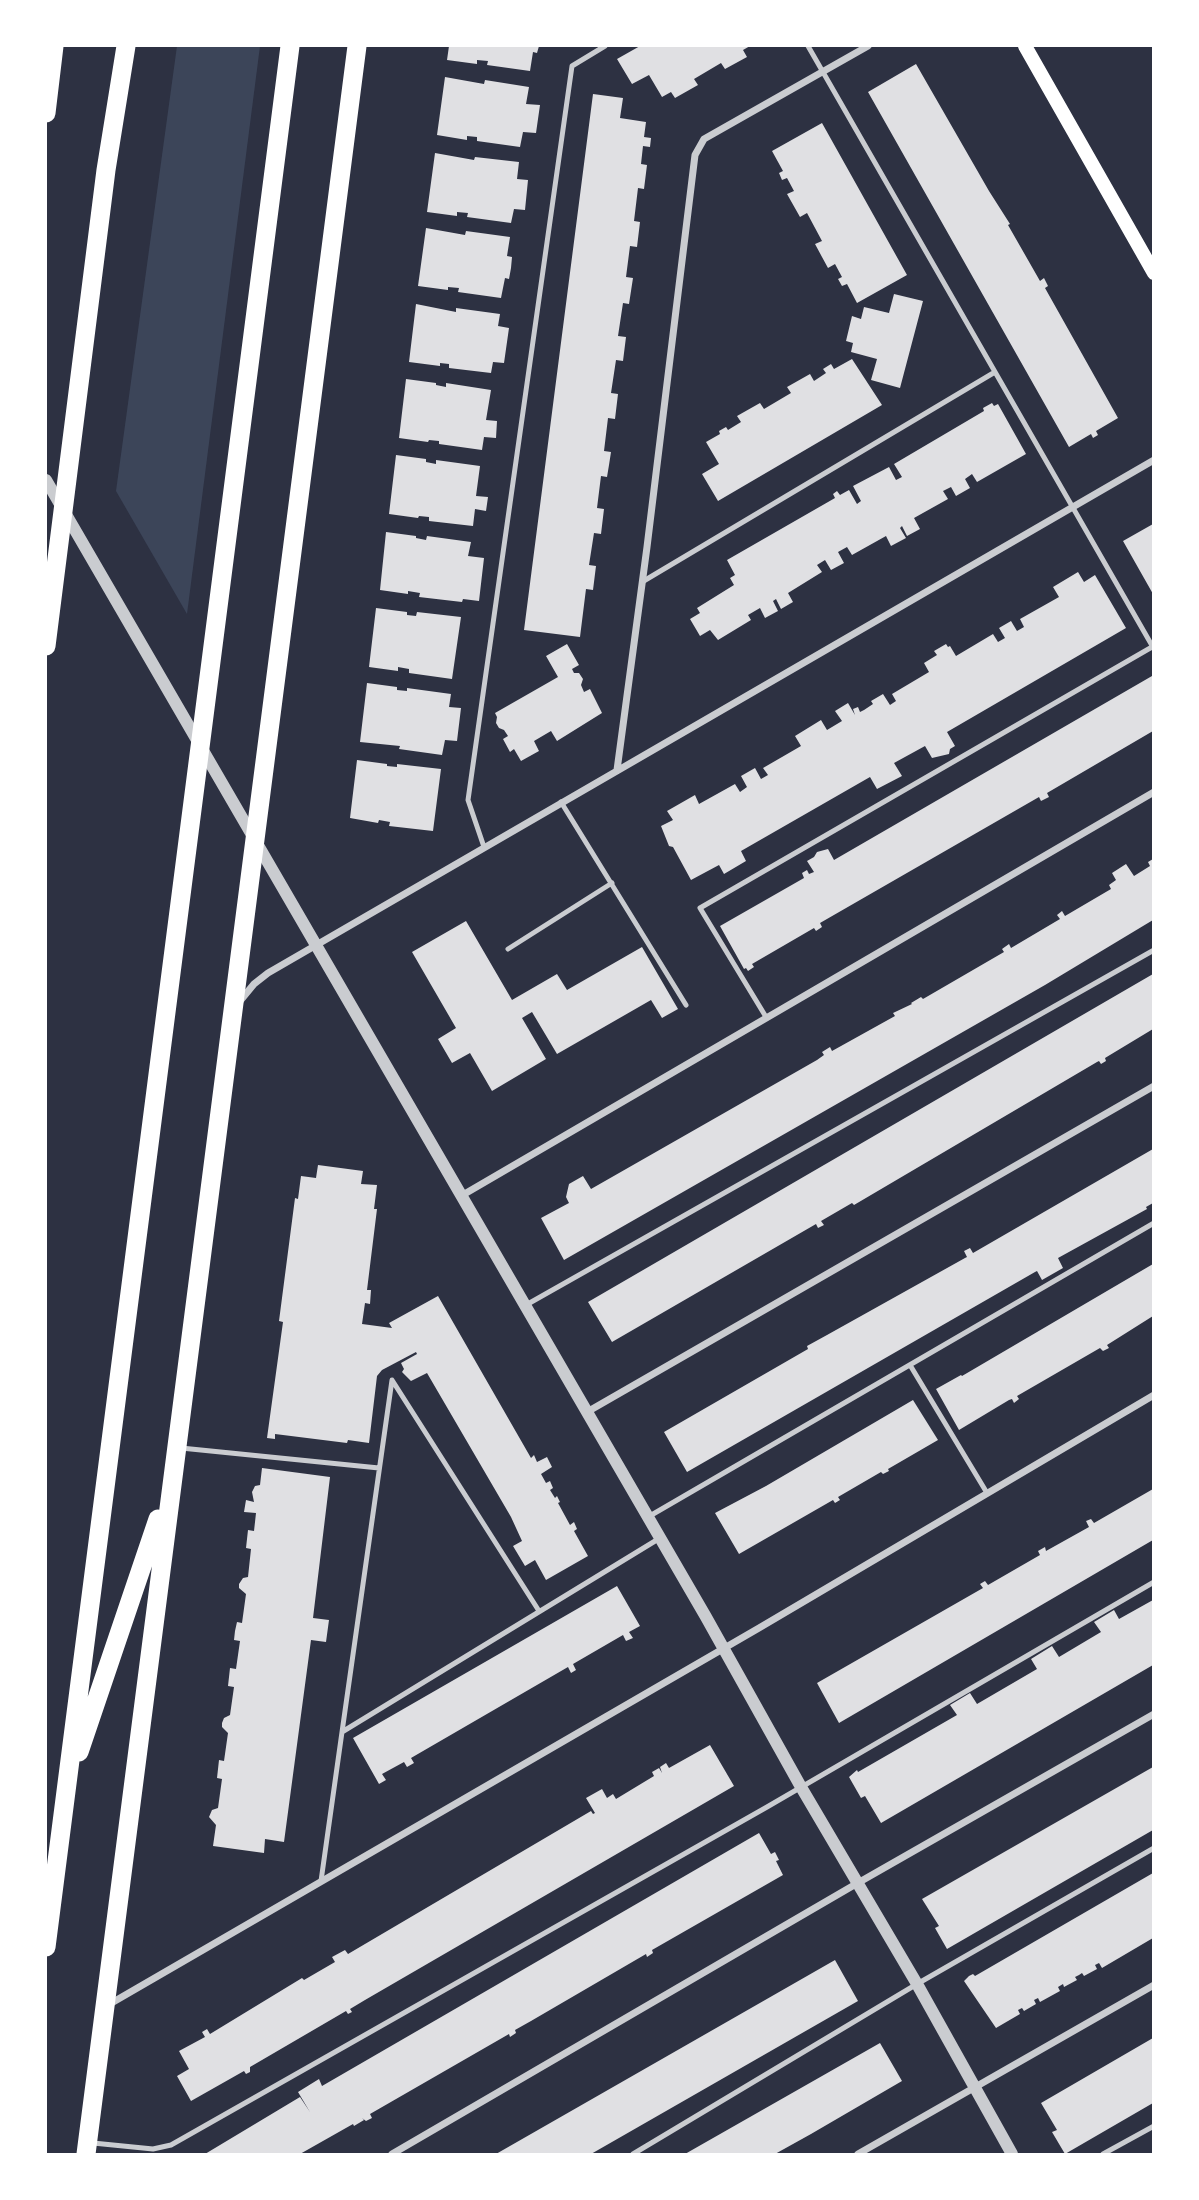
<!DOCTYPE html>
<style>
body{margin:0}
#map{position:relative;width:1199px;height:2200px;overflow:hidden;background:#2d3142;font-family:"Exo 2",sans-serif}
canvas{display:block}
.frame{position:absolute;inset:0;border:47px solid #fff;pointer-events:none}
</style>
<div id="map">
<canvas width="1199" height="2200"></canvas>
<div class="frame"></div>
</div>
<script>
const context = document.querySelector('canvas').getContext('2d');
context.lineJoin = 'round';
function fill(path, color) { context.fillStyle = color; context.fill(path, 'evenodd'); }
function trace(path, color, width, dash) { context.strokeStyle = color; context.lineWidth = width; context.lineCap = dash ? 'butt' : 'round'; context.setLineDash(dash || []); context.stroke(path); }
fill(new Path2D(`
 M177,46H260L187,614L116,491Z`), '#3c4559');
fill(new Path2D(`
 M449,46H539L537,53L533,52L530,71L487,65L488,61L477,60V64L447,60Z
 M640,46H750L743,50L747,57L725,69L721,63L694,79L698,85L675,98L671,92L662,97L649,75L632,84L617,59Z
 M916,64L989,191L1010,224L1008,225L1040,281L1044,278L1048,286L1045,288L1118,418L1096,431L1098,435L1093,438L1091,434L1069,447L868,92Z
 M445,77L484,84L485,80L529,87L526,104L540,105L536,133L523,132L520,147L477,141V137L467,136V140L437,135Z
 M593,94L623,98L620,118L646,122L644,137L651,138L650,147L643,146L641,164L647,165L644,189L638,188L634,221L640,222L637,247L630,246L626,277L633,278L629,304L623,303L618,336L626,337L623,361L616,360L611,393L618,394L615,419L608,418L604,451L611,452L609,465L607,477L601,476L597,508L604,509L601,534L594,533L589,565L596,566L593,590L586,589L580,637L524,630Z
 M822,123L907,275L857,303L847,284L842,286L838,279L842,277L835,264L828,268L822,257L815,244L822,241L807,213L800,217L787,194L794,191L787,178L782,180L779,173L783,171L772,151Z
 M435,153L474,160L475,157L519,162L517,179L528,180L525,210L514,209L511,223L467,217L468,213L457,212V216L427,212Z
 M426,228L465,235L466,231L510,237L507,256L512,257L511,268L509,279L505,278L501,298L458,292L459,288L448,287V290L418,286Z
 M894,294L923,301L900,388L871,380L877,359L851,352L853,343L846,341L852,316L861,319L864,307L889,313Z
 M416,304L456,312V308L500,314L498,326L509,328L504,363L493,362L491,373L449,368V364L440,363V366L409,362Z
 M852,359L882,405L718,501L702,474L719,464L706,442L720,434L719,431L726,427L728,430L741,422L737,416L760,403L764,409L791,393L787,387L810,374L814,381L826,373L823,369L831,364L834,369Z
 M406,379L436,383V385L446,387V383L491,390L486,420L497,421L496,438L484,437L482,450L439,444V441L429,440L428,442L399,438Z
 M992,403L994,406L998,404L1026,454L977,482L972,474L965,479L970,488L956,496L951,487L943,491L948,499L914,518L920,529L907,536L902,526L900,528L906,538L891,546L886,536L852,555L847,547L838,552L844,563L831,570L825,560L817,565L822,572L788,593L793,602L781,609L776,599L773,601L778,611L765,618L760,608L748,615L751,620L718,640L710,630L700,636L690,619L700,613L697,608L734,585L730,578L735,575L727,560L835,498L833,494L837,491L840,495L849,490L857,504L861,501L853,486L889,467L896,480L902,477L894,464L984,411L983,408Z
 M396,455L426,459V462L436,464V460L480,466L476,496L488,497L486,511L475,509L473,526L429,521V517L419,516L418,518L389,514Z
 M1153,524V594L1123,541Z
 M386,532L416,536V538L426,540L427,536L471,542L468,556L484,558L479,601L463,599L462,602L419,597L420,593L408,591V594L380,590Z
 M1078,572L1084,582L1095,575L1126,628L947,732L955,746L950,749L949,754L932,758L925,746L894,763L902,776L877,789L870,777L741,851L746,861L724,874L719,865L691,880L673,847L669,846L661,826L673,820L667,811L695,795L699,804L735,784L740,792L747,787L741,776L755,768L761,779L768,775L763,768L801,746L795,736L821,720L827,730L842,721L835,711L848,703L855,715L853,709L858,707L860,712L864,710L873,704L871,701L883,694L890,705L896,701L892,694L929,672L924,663L937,655L934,651L946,644L948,647L950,646L956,656L993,634L998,642L1005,638L999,628L1011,621L1017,631L1024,627L1020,619L1059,597L1053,587Z
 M376,608L407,612V615L416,616L417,612L461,617L452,679L409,673V669L398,667V671L369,667Z
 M567,644L579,665L572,669L574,673H579L583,679L581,685L584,692L590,689L602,713L557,741L551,731L534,741L539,751L521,761L514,749L510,752L503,739L508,736L504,730L499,728L496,723L497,717L495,713L558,677L546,656Z
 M1152,676L1153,731L1047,793L1049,797L1041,801L1039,797L820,923L822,927L816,931L814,928L752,964L754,967L748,971L746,968L744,969L720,926L804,878L802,873L807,870L809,874L814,872L807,861L814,857L817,852L828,849L834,860Z
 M367,683L397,687V690L407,691V688L451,694L449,707L461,708L457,741L445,740L442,755L399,749L400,746L360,742Z
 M357,760L387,764V766L397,767V764L441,769L433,831L389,826L390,822L379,820L378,823L350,818Z
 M1153,859V920L1045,985L564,1260L541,1218L569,1203L566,1197L569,1184L583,1176L591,1189L817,1060L824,1055L822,1052L830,1047L832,1051L895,1016L893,1013L912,1004L911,1003L921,997L923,999L1004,952L1002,949L1009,944L1011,948L1060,919L1057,915L1062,911L1065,916L1111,889L1109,885L1116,880L1112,873L1126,864L1134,876L1150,866L1148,862Z
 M466,921L512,1000L557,974L567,990L642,947L678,1009L662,1018L651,1000L557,1054L532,1012L522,1018L546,1059L492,1091L470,1053L452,1063L438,1039L456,1028L412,952Z
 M1153,974V1029L1105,1058L1106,1061L1101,1064L1099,1061L1097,1062L854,1205L852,1203L821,1221L824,1225L818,1228L816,1224L612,1342L588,1302Z
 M1153,1149V1203L1146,1207L1147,1209L1058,1258L1063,1268L1042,1280L1037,1271L1035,1272L687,1472L664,1432L808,1349L807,1346L827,1335L965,1258L967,1257L964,1251L970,1248L973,1253Z
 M318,1165L363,1171L361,1184L377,1185L374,1209H377L367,1290H371L370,1304L365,1303L362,1324L392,1328L389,1323L438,1296L531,1458L534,1455L537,1462L547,1457L552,1467L541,1474L546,1483L550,1481L553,1488L550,1490L555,1498L557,1496L560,1502L558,1503L570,1525L574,1522L577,1529L574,1531L588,1556L546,1580L535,1560L525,1566L513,1546L522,1541L511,1517L427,1373L411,1381L402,1372L404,1369L401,1363L417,1354L416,1352L382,1370L377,1376L369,1443L348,1440L347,1443L275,1434V1439L267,1438L283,1322L279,1321L295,1198L298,1199L301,1176L316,1178Z
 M1153,1264V1316L1107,1345L1109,1348L1103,1351L1100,1348L1017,1396L1019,1399L1014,1403L1012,1399L1009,1400L959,1430L936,1389L961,1375L962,1376Z
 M913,1400L938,1440L888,1469L889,1471L883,1474L881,1472L838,1497L840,1500L835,1503L833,1500L739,1554L715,1513L766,1486Z
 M262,1468L330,1477L313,1618L329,1620L326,1642L311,1640L284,1842L265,1839L264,1853L213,1846L216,1825L209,1817L212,1810L218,1808L222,1779L217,1778L219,1760L224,1761L228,1733L222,1727V1723L224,1718L230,1715L234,1687L228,1686L230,1668L236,1669L240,1641L234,1640L235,1631L237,1622L242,1623L246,1594L239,1588V1584L243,1578L248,1577L251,1549L246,1548L248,1530L254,1531L256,1513L244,1512L246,1500L254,1502L252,1492L255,1486L260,1485Z
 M1153,1489V1540L839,1723L817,1683L983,1588L980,1584L985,1581L988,1585L1040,1555L1038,1551L1045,1547L1046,1551L1089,1527L1086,1521L1091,1519L1094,1523Z
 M617,1586L640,1626L629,1632L633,1638L626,1641L623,1635L573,1664L576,1670L571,1673L568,1667L411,1758L414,1763L407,1767L404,1762L382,1774L386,1780L379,1784L353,1738Z
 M1153,1600V1665L881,1823L865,1796L861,1798L849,1777L857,1770L858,1772L957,1715L950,1705L970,1693L977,1704L1037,1669L1031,1659L1052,1646L1059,1657L1101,1632L1094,1622L1114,1610L1119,1619Z
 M710,1745L734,1786L365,2000L350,2009L352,2012L348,2014L346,2011L250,2067V2072L246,2074L244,2071L191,2101L177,2076L189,2069L179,2051L205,2037L202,2032L207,2029L210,2034L302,1978L304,1980L335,1962L332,1957L345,1950L348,1954L591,1811L593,1814L595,1813L586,1798L602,1789L607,1798L613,1794L616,1799L654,1776L652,1772L659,1768L662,1773L660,1767L666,1763L669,1768Z
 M1153,1767V1830L947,1949L935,1928L939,1926L922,1899Z
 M759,1833L771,1854L775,1852L779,1860L776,1861L783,1875L652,1950L653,1953L647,1957L646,1954L531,2021L515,2030L516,2033L510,2037L509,2034L370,2114L372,2118L366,2121L362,2118L364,2120L354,2126L353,2124L300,2154H205L300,2097L310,2112L298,2092L319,2079L322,2086Z
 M1153,1873V1938L1102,1968L1099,1963L1095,1965L1097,1969L1084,1976L1082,1973L1079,1975L1075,1977L1077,1980L1064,1987L1063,1984L1058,1987L1060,1991L1040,2002L1038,1998L1034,2000L1036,2004L1024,2011L1022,2008L1018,2010L1020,2014L996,2028L964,1981L969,1976L973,1974L975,1976Z
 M835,1960L858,2001L605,2146L591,2154H496Z
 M1153,2038V2103L1065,2154L1052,2132L1057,2130L1041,2103Z
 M880,2043L902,2081L811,2134L775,2154H685Z`), '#e0e0e3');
trace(new Path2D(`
 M808,46L1154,649
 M642,582L995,372
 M561,802L686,1005
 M484,847L468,800L572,66L605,46
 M508,949L612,883
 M766,1017L700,908L1152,647
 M526,1305L1154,950
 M910,1365L987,1493
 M181,1448L379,1468
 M648,1517L1154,1223
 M342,1732L392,1380L539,1611
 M321,1881L342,1732L660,1538
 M93,2143L153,2149L171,2145L767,1807L1154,1582
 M633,2154L917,1984L1154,1848
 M1103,2154L1154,2126`), '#caccd0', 5);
trace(new Path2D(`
 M617,770L647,547L695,155L704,139L868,46
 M240,1001L254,984L268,973L1154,460
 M461,1196L1154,792
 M587,1412L1154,1086
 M108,2005L759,1628L1154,1395
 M392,2154L856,1884L1154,1714
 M858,2154L1154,1985`), '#caccd0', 7);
trace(new Path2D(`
 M46,480L706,1617L801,1787L917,1984L1012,2154`), '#caccd0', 12);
trace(new Path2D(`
 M1025,46L1154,273`), '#fff', 14);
trace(new Path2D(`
 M46,113L54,46
 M46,646L106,170L126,46
 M79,1752L158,1519
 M46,1947L290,46
 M86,2154L357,46`), '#fff', 19);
</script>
